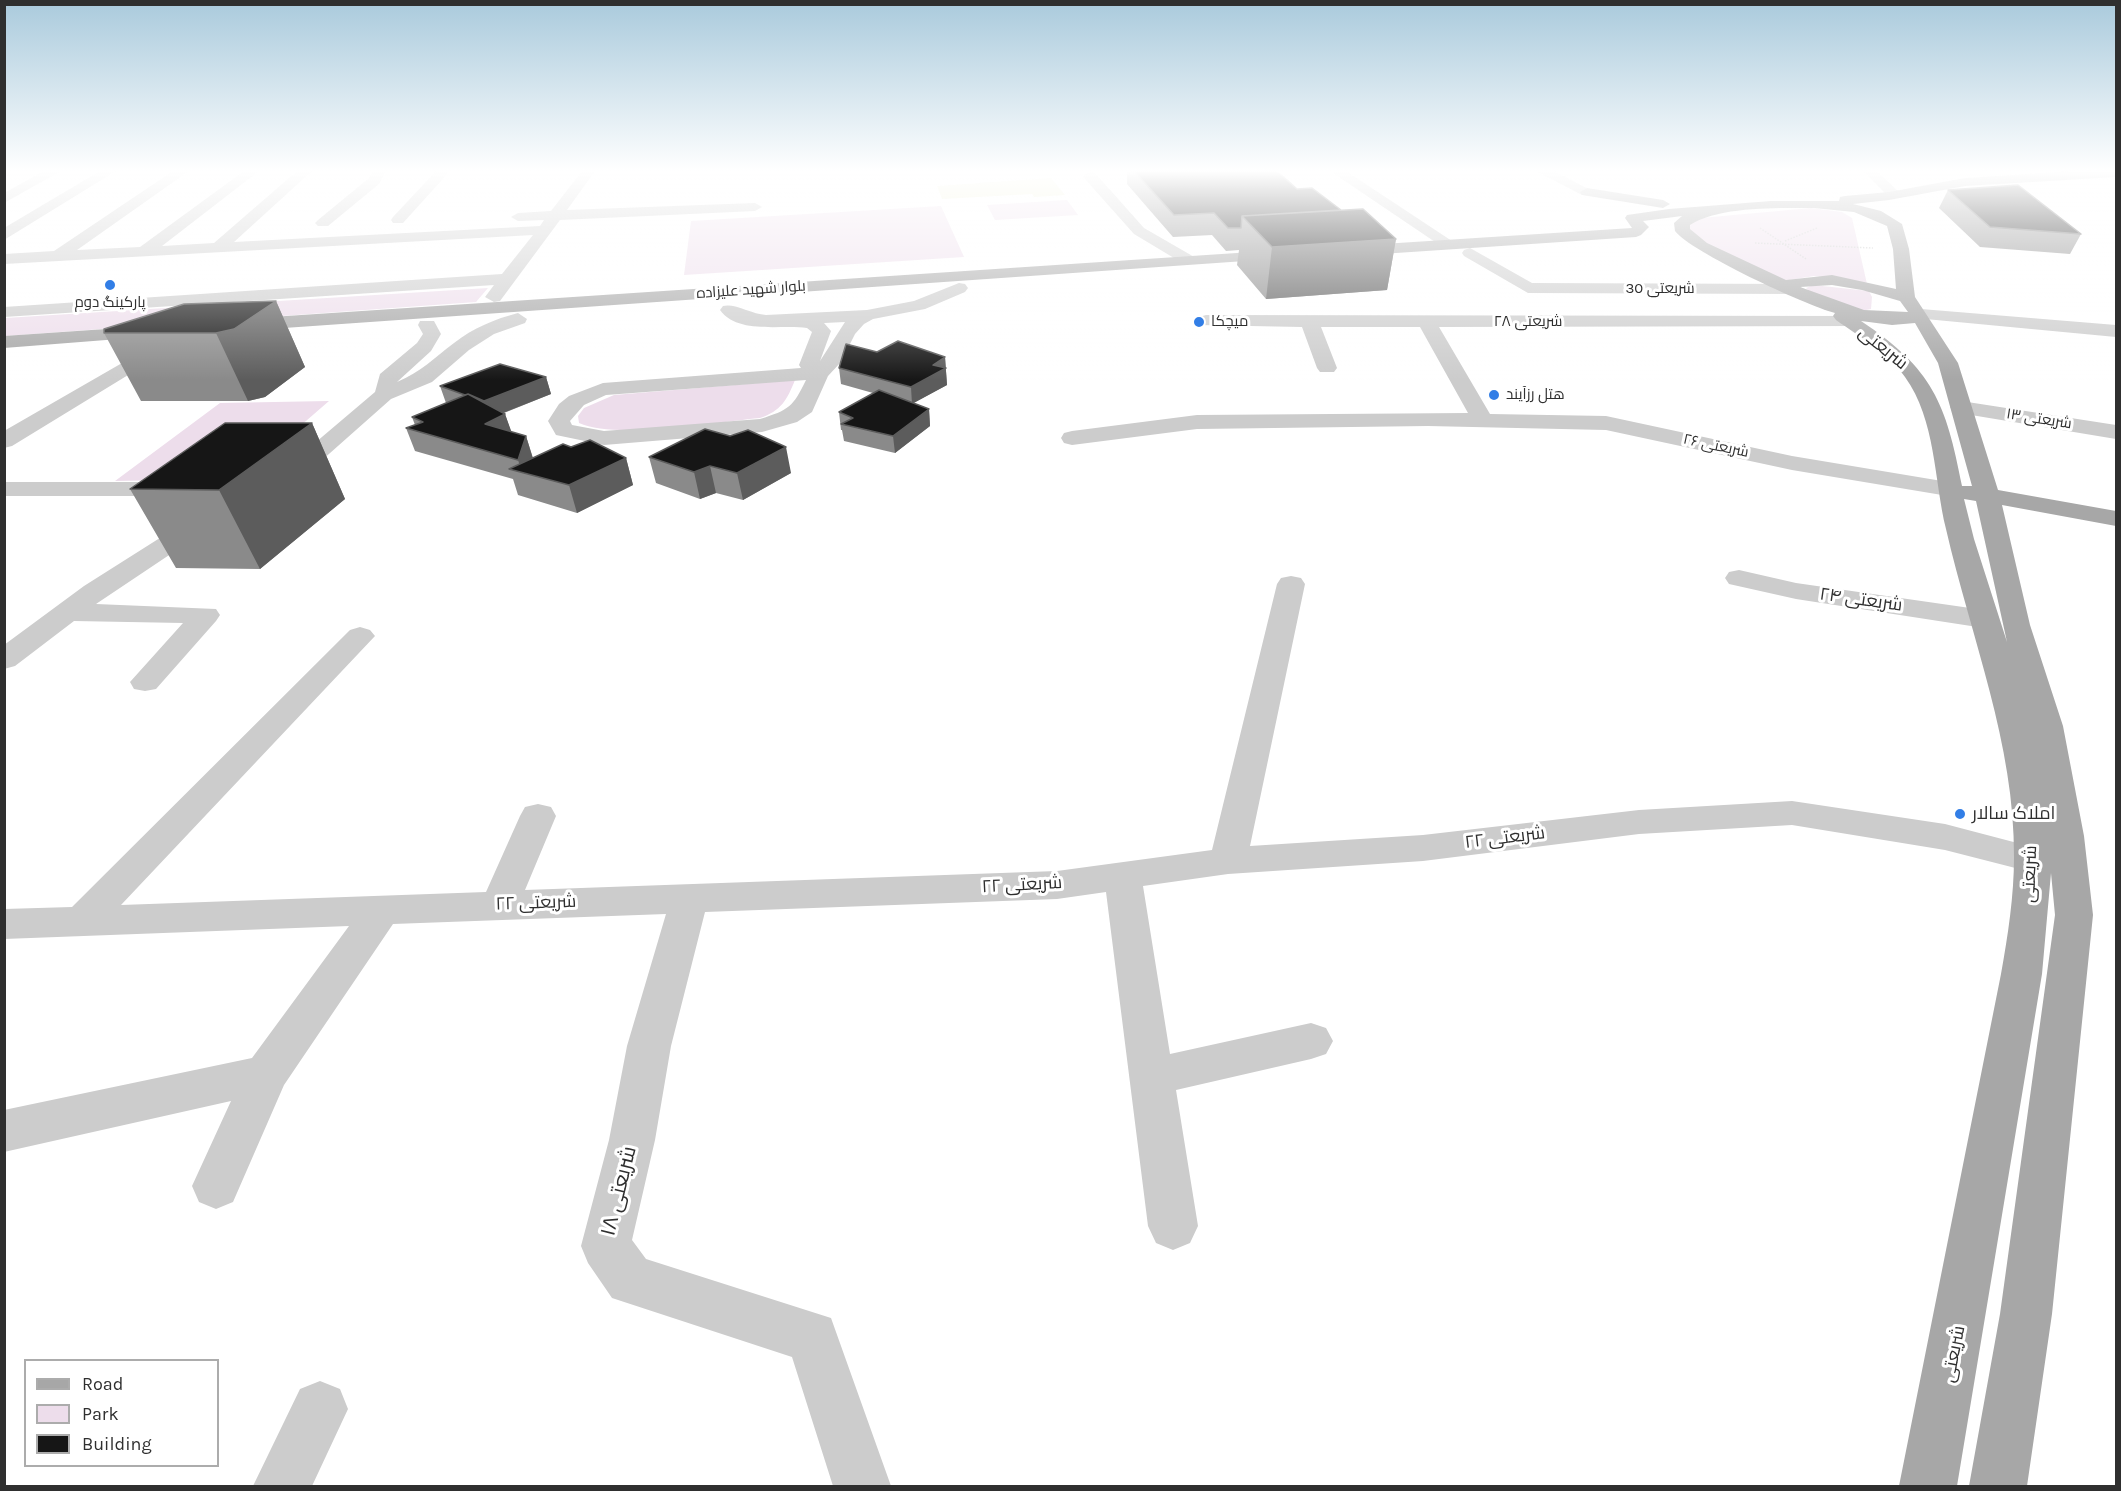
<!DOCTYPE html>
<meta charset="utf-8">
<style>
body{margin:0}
#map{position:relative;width:2121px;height:1491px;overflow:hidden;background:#fff;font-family:Karla,sans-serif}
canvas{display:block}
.frame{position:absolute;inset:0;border:6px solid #2f2f2f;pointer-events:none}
.legend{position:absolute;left:24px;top:1359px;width:195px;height:108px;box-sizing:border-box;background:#fff;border:2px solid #acacac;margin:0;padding:8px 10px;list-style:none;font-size:18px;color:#2f2f2f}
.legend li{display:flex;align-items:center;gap:12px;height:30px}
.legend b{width:30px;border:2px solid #acacac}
</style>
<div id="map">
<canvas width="2121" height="1491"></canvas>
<div class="frame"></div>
<ul class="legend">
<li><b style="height:8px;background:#a7a7a7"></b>Road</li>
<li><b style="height:16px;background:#edddeb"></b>Park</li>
<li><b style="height:16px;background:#161616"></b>Building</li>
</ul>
</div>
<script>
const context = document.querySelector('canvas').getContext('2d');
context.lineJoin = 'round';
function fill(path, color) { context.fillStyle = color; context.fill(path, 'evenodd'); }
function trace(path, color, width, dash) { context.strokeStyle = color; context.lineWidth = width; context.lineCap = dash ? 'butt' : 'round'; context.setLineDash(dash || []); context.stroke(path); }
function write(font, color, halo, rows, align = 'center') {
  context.font = font + ' Karla,Cairo,sans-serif'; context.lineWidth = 6; context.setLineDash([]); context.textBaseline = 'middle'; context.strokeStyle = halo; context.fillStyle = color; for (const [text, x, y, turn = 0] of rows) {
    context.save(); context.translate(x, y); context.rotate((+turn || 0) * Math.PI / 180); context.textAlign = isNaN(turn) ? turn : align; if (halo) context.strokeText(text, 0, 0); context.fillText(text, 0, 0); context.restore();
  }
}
fill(new Path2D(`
 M1067,200L1078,215L995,220L987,205Z
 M941,206L964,257L684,275L691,221Z
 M1811,208L1842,212L1852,218L1867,284L1841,278L1814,276L1783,281L1705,243L1688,231L1692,221L1701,218Z
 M1813,285L1869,291L1872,297L1871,309L1861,311L1810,292L1806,288Z
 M488,288L476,302L5,336V318Z
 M795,380C787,400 781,411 760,418C717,422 615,440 579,423L578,416L584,408L614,395Z
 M329,401L245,474L228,479L115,481L220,403Z`), '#edddeb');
fill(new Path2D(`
 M1051,178L1065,195L1034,197L1032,194L942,199L937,186Z`), '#ebecc9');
trace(new Path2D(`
 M1760,228L1806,259
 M1785,241L1817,228
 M1755,243L1873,248`), '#ccc', 1.5, [1.5, 1.5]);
fill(new Path2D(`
 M44,171H61L4,203V193Z
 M100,171H116L4,240V228Z
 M173,171H189L77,250L140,247L244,171H259L162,246L214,243L297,171H312L234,242L540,226L544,220L518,221L511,217L518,213L551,211L582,171H595L567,210L755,203L762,207L755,211L560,220L500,301L494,302L485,297L494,285L4,317V307L502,274L533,235L4,264V254L54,251Z
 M373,171H386L379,184L328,226H318L315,223L318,220L369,178Z
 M436,171H450L403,223H393L391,220L393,217Z
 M1330,171H1346L1458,245L1456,248H1444Z
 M1536,171H1554L1594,192L1592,195H1582Z
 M1863,171H1877L1902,195L1900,198H1890Z
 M1090,172L1095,173L1144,228L1196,258L1198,261L1196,264H1184L1134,234L1085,179L1083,176Z
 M1470,248L1532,283L1795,284L1804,289L1795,294L1528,293L1464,256L1462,253L1464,250Z
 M959,283L965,284L968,288L965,292L925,309L873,319L864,324L855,334L841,362L828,376L812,412L797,422L762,432L604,445L556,435L548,421L559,404L569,396L603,383L801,368L799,365L812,332L807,328C782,324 738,335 720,310L723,306C735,303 751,314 766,315L867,310L914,301ZM845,322L820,361L831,331L824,323ZM806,380C793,407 789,410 760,419L604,431L572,425L570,421L584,405L606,395Z
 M1921,309L2116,325V337L1915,318L1912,314L1915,310Z
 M518,313L527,319L525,323L494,334L469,350L432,382L391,399L312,469L293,478H277L273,473L277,468L296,459L375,392L380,374L417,343L423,334L418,325L420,321H434L441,334L431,351L397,382C421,372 434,358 454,343C473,328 495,319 518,313Z
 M1206,315L1850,316L1857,318L1859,322L1857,326L1439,327L1490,414L1606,416L1792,456L1948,482L1957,484L1960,489L1957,494L1948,496L1792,470L1606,430L1428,426L1197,429L1072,445L1064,443L1061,438L1064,433L1072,431L1197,415L1468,413L1420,327H1321L1337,368L1334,372H1320L1317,368L1302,327L1199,325L1197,321L1199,317Z
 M162,340L169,342L172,346L169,350L12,446L4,448V431Z
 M1961,401L2116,425V439L1953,412L1950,407L1953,402Z
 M4,482H177L186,484L189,489L186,494L177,496H4Z
 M202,514L211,517L215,522L211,527L96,604L216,609L220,615L216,621L156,689L145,691L134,689L130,682L183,623L74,621L15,666L4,669V645L84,586L193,517Z
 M1739,570L1796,583L1984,610L1994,613L1998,619L1994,625L1984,628L1796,599L1729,584L1725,578L1729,572Z
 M1291,576L1301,578L1305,584L1250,846L1423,835L1639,810L1792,801L1945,824L2044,850L2049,859L2044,868L2031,872L1945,850L1792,825L1639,834L1423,861L1228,874L1143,886L1170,1054L1311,1023L1326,1028L1333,1041L1326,1054L1311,1059L1176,1090L1198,1226L1190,1243L1173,1250L1156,1243L1148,1226L1106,892L1057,899L705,912L671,1046L655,1140L632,1240L646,1259L831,1318L891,1486H833L792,1357L612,1298L588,1263L581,1246L609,1140L627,1046L666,914L393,924L284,1085L233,1202L216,1209L199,1202L192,1186L231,1101L4,1152V1110L252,1058L349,926L4,939V909L72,907L350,630L360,627L370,630L375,636L121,905L486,892L520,816L525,807L538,804L551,807L556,816L525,890L1057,871L1212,850L1277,584L1281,578Z
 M320,1381L340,1389L348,1409L312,1486H253L300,1389Z`), '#ccc');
fill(new Path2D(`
 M2074,171H2116V177L1965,186L1889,200L1853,204L1881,211L1902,224L1909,249L1915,297L1958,363L1998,490L2116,511V526L2002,505L2030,625L2063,726L2084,836L2093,915L2052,1314L2027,1486H1969L2000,1314L2055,915L2051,873L2042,974L1957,1486H1899L2001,974C2008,935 2014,896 2014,857C2015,744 1971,638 1946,529C1934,480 1936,420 1905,377C1888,353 1860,337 1836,320L1833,316L1835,313C1805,305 1691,252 1675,231L1674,223L1682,216L1643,221L1649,227L1641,235L1636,237L1351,256L1343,251L1351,246L1632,228L1625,218L1627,215L1669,209L1771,201H1839L1840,197L1845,196L1889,192L1965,178ZM1814,208L1854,212L1887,226L1893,249L1896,289L1832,275L1786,280L1707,243L1690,229V225C1719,206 1779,208 1814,208ZM1832,285L1862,290L1900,301L1908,312L1864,310L1800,287ZM1861,321L1892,325L1915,323L1938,363L1972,486H1962C1946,403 1933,369 1861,321ZM1964,499L1976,501L2007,642L1974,539Z
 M1587,188L1663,200L1670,204L1663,208L1582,195L1580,192Z
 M1282,250L1290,255L1288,258L241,331L232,325L241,319Z
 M150,326L157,328L159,332L157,336L4,348V336Z`), '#a7a7a7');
fill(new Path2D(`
 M1127,171L1297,189L1396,239L1387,290L1266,299L1237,265L1239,250L1226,251L1212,235L1173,237L1127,184Z
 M1948,190L2081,234L2070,254L1980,247L1939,208Z
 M276,301L305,367L265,397L248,401H141L104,333Z
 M945,357L947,385L913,403L929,409L930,426L895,453L844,441L842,430H841L839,412L873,393L841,384L839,368Z
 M546,377L551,394L504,413L505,414L511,432L526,436L533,458L571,447L626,458L633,485L577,513L518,495L513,479L415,451L406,428L415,425L412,417L446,403L440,386Z
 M312,423L345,499L260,569L176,568L130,489Z
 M649,457L791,473L743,500L716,493L700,499L656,483Z`), '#8a8a8a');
fill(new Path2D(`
 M1396,239L1387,290L1266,299L1272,247Z
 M276,301L305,367L265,397L248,401L216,333Z
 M945,357L947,385L912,404L911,387L933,365Z
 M546,377L551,394L490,418L484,401Z
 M929,409L930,426L895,453L893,436Z
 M505,414L513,436L485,424Z
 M312,423L345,499L260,569L219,490Z
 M526,436L533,459L522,472L518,460Z
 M786,447L791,473L743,500L737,473Z
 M626,458L633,485L577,513L569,485Z
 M710,466L716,493L700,499L694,472Z`), '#5c5c5c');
const building = new Path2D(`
 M1134,171H1277L1297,189L1312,188L1341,210L1242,216L1241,228H1228L1214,213L1174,215Z
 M2018,185L2081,234L1990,227L1948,190Z
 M1363,209L1396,239L1272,247L1242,216Z
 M276,301L234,329L216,333H104V329L184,304Z
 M898,341L945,357L933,365L946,368L911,387L839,368L846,344L877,352Z
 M500,364L546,377L484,401L468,394L465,395L440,386Z
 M879,390L929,409L893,436L841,424L853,418L839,412Z
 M468,394L505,414L485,424L526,436L518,460L406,428L423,422L412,417Z
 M225,423H312L219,490L130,489Z
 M705,429L730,436L748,430L786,447L737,473L710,466L694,472L649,457Z
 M590,440L626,458L569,485L509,469L563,444L571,447Z`);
fill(building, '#161616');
trace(building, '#5c5c5c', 1.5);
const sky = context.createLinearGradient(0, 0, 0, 380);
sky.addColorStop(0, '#a9cadc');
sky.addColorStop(0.45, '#fff');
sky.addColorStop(1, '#ffffff00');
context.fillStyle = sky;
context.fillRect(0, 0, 2121, 380);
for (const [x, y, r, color] of [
 [110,285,6,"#327ee6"],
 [1199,322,6,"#327ee6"],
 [1494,395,6,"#327ee6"],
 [1960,814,6,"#327ee6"]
]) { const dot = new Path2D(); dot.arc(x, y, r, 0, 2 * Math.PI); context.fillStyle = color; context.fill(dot); trace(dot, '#fff', 2); }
write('15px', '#2f2f2f', '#fff', [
 ["شریعتی 30",1660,289],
 ["بلوار شهید علیزاده",751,290,-4],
 ["شریعتی ۲۸",1528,322],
 ["شریعتی ۱۳",2039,419,9],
 ["شریعتی ۲۶",1716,446,12]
]);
write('15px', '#2f2f2f', '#fff', [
 ["پارکینگ دوم",110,303,"center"],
 ["میچکا",1211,322],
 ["هتل رزآیند",1506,395]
], 'left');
write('18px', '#2f2f2f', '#fff', [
 ["شریعتی",1883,348,39],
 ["شریعتی ۲۴",1861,600,8],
 ["شریعتی ۲۲",1505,838,-7],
 ["شریعتی",2030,874,-88],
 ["شریعتی ۲۲",1022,885,-3],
 ["شریعتی ۲۲",536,903,-2],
 ["شریعتی",1954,1354,-79]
]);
write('18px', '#2f2f2f', '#fff', [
 ["املاک سالار",1972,814]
], 'left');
write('21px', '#2f2f2f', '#fff', [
 ["شریعتی ۱۸",619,1191,-76]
]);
</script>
